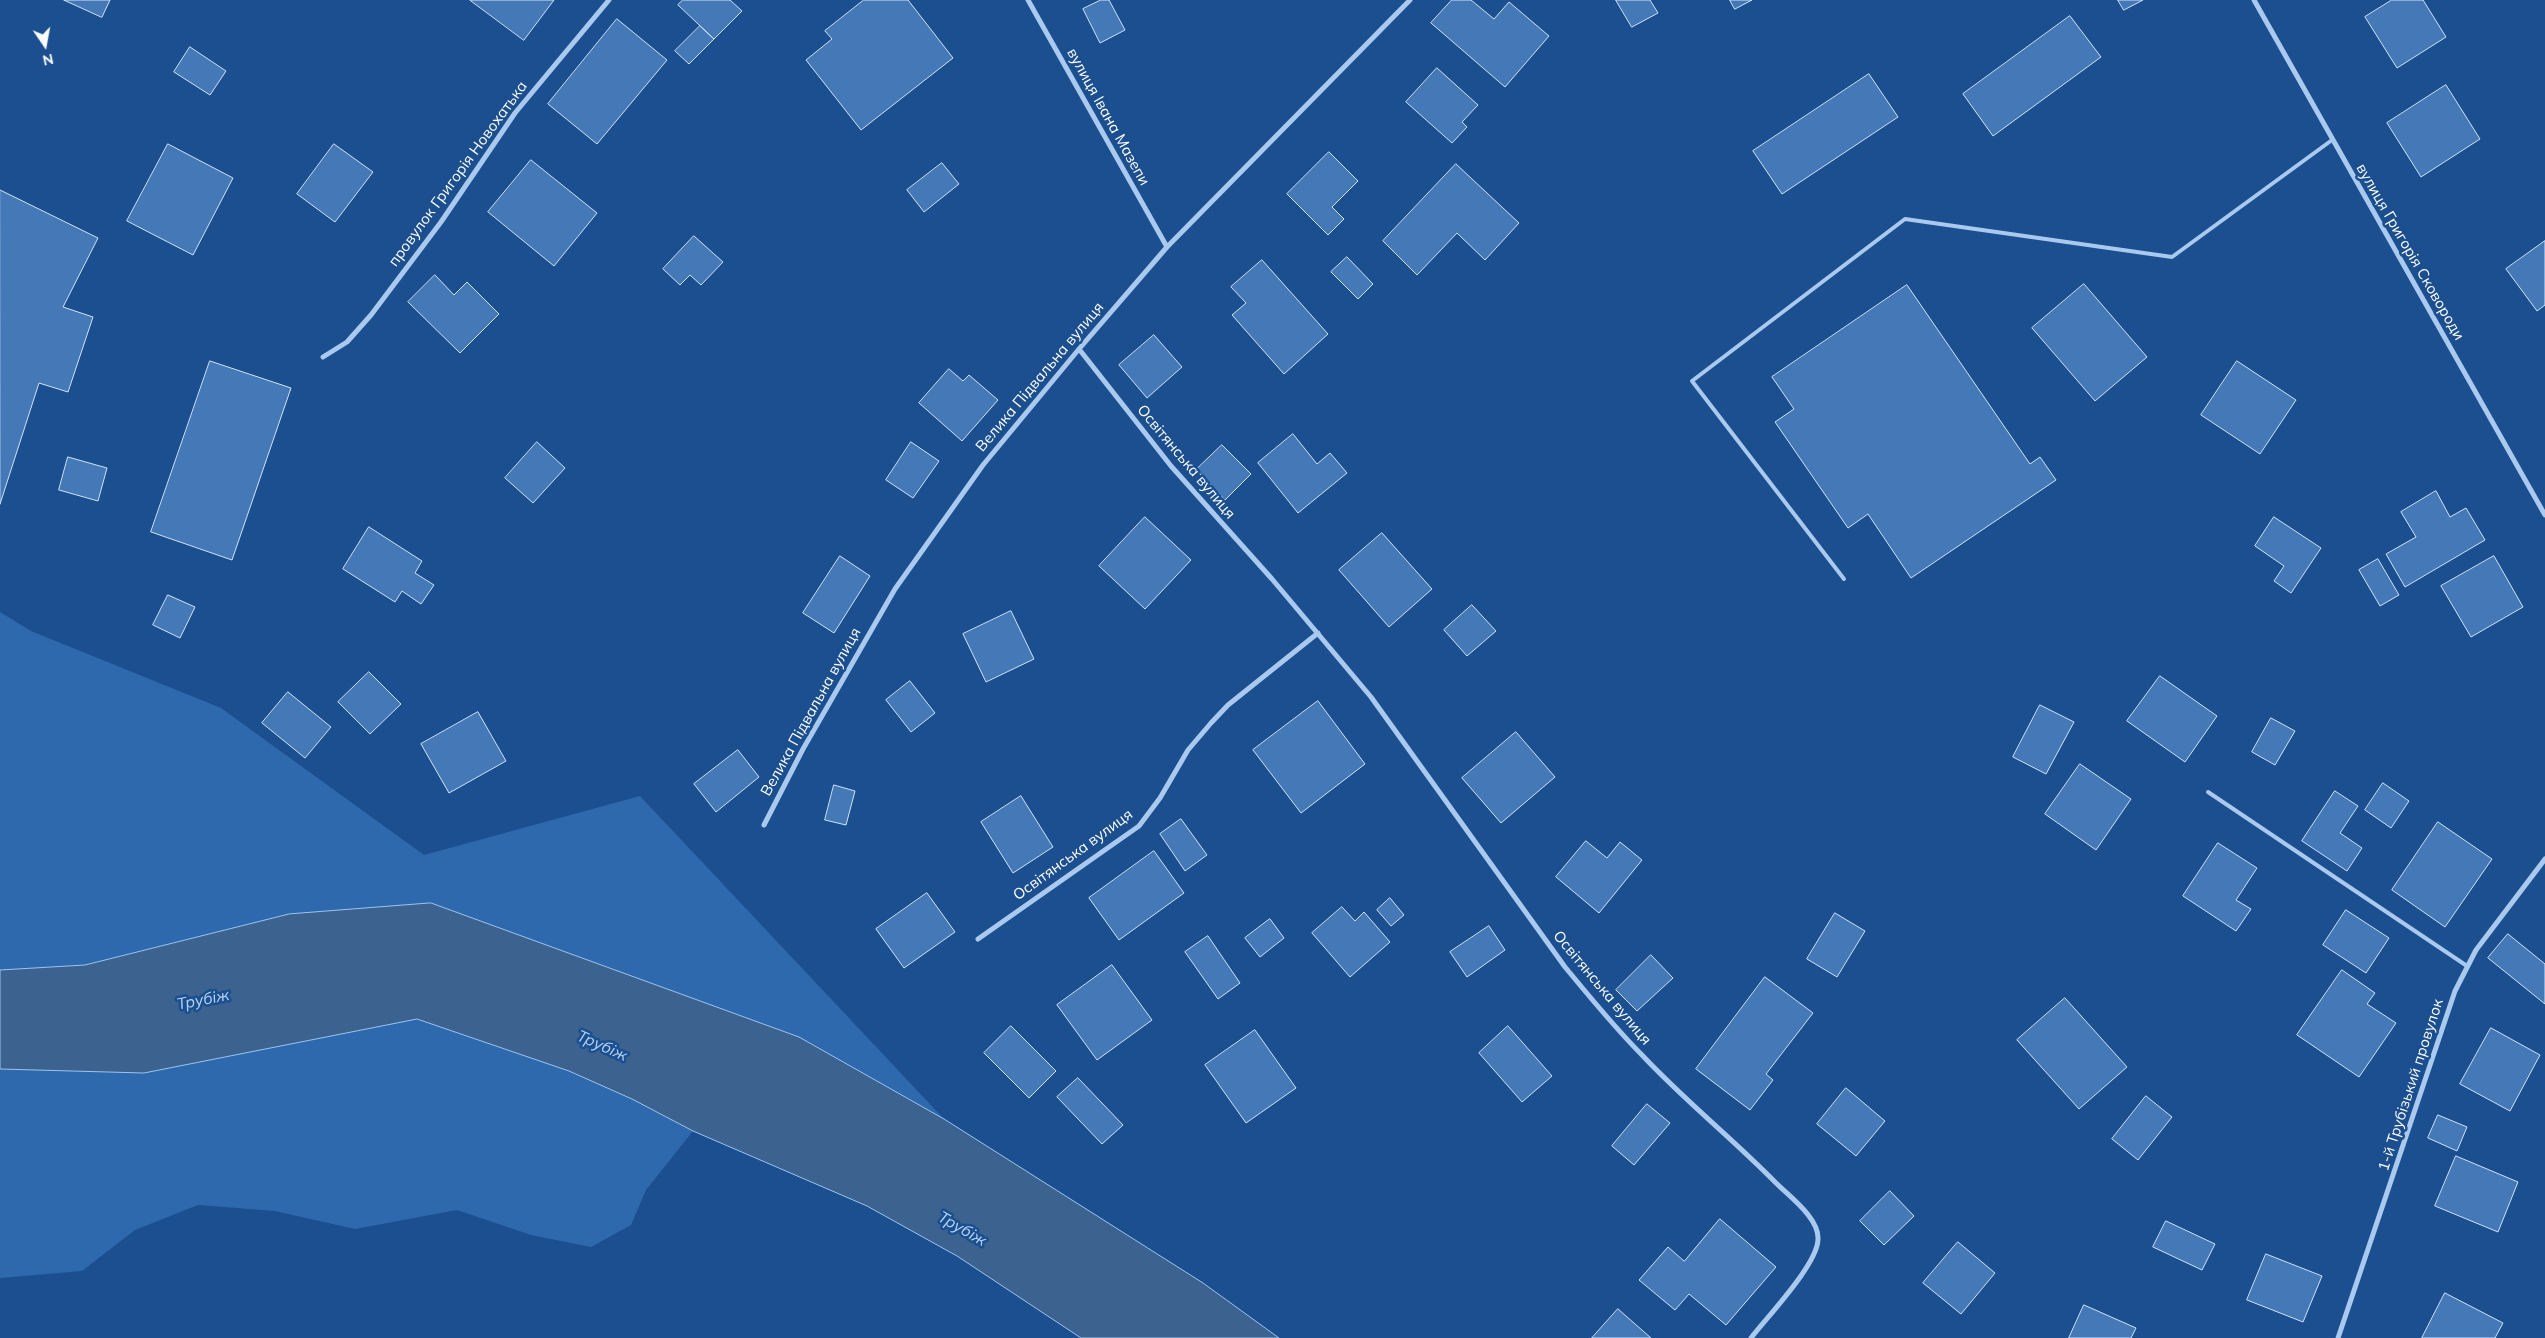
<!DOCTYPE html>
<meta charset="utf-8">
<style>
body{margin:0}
#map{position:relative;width:2545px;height:1338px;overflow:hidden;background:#1b4f8f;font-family:Mulish,sans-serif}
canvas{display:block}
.north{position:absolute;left:20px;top:20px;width:50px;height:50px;-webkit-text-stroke:4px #1b4f8f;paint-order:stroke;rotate:168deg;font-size:14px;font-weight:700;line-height:20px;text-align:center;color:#fff}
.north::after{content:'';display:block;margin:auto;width:18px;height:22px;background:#fff;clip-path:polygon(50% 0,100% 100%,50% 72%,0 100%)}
</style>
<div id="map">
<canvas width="2545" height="1338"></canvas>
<div class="north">N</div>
</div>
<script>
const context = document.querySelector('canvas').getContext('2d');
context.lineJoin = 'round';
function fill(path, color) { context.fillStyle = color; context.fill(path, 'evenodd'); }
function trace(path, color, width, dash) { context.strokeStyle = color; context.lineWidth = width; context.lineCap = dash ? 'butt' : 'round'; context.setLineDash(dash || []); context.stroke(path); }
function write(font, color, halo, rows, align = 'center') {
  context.font = font + ' Mulish,sans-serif'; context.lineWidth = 5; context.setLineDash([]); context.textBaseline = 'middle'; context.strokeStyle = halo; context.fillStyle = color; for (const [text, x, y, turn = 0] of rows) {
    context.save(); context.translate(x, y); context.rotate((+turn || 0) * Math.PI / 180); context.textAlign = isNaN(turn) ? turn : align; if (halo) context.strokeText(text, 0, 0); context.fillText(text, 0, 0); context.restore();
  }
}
fill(new Path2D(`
 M0,612L31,631L221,708L424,855L640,796L944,1119L693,1131L646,1190L631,1225L591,1247L531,1235L457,1210L355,1229L275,1211L198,1205L135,1230L82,1271L0,1278Z`), '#2e69ad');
const water = new Path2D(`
 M431,903L799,1037L944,1119L1203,1283L1279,1338H1081L957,1256L867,1206L693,1131L632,1099L569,1071L417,1019L144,1073L0,1069V970L85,965L289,914Z`);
fill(water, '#3c6290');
trace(water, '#9cc4f0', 1);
const building = new Path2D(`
 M64,0H110L102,17Z
 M470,0H554L524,40Z
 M683,0H730L742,11L714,39L678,5Z
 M864,0H908L953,58L861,130L806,60L832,39L825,31Z
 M1101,0H1109L1125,30L1100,43L1083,9Z
 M1452,0H1471L1494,19L1509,2L1549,36L1505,87L1431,23Z
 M1616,0H1650L1658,13L1632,27Z
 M1730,0H1752L1735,9Z
 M2118,0H2143L2124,10Z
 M2392,0H2423L2446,37L2397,68L2365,17Z
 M2070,16L2101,57L1993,136L1963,94Z
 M617,19L667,60L597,144L548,104Z
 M700,26L714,39L689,64L675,51Z
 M190,47L226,71L210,95L174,72Z
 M1437,68L1478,105L1462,122L1467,127L1452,143L1406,102Z
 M1869,74L1898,117L1782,194L1753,151Z
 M2446,85L2480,139L2421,177L2387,123Z
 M168,144L233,178L193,255L127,221Z
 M334,144L373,172L335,222L297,194Z
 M1329,152L1358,181L1332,207L1344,219L1328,235L1287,194Z
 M531,160L597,213L554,266L488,212Z
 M942,163L959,184L924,212L907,190Z
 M1456,164L1519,223L1485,260L1457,233L1417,275L1383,241Z
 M0,190L98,238L63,307L93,317L68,392L39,383L0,504Z
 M694,236L723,262L701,285L690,275L680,285L663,269Z
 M2545,241V305L2537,311L2506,269Z
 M1347,257L1373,284L1358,299L1331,272Z
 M1262,260L1328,334L1284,374L1232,315L1246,303L1231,287Z
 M435,275L454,295L467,282L499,314L460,353L408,302Z
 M2084,284L2147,357L2095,401L2032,328Z
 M1907,285L2030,464L2040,457L2056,480L1911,578L1868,514L1848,528L1775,422L1794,409L1772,377Z
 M1154,335L1182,367L1147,398L1119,365Z
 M210,361L291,388L232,560L151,532Z
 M2237,361L2296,400L2260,454L2201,415Z
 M949,369L963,381L969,375L998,400L962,441L919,403Z
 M1293,434L1317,464L1330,453L1347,473L1298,513L1258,463Z
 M537,442L565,468L533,503L505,478Z
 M911,442L939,461L913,498L886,480Z
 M1222,445L1251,474L1225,500L1196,470Z
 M68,457L107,468L98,501L59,490Z
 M2436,491L2450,517L2466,508L2485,540L2405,587L2386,554L2416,537L2401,512Z
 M1145,517L1191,560L1145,609L1099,566Z
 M2274,517L2321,548L2291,593L2274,581L2284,566L2255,546Z
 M369,527L422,561L415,573L434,585L421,604L402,591L395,602L343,569Z
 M1382,533L1432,589L1389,627L1339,570Z
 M840,556L870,576L834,633L803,613Z
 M2494,556L2523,607L2471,637L2441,586Z
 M2378,559L2399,595L2380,606L2359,570Z
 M168,595L195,607L180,638L153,625Z
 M1472,605L1496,631L1467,656L1444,630Z
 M1011,611L1034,659L986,682L963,634Z
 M369,672L401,704L370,734L338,702Z
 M2160,676L2217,716L2185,762L2127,721Z
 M910,681L935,713L911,732L886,700Z
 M288,692L331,727L305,758L262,723Z
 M1318,701L1365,764L1301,813L1253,750Z
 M2040,705L2074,722L2046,774L2013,757Z
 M478,712L506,761L449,793L421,744Z
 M2271,718L2295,731L2275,765L2252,752Z
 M1516,732L1555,777L1501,823L1462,778Z
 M738,750L759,777L716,812L694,784Z
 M2080,764L2131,799L2096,850L2045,814Z
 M2383,783L2409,801L2391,828L2365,810Z
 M834,785L855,791L846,825L825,820Z
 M2335,791L2358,806L2340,833L2362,848L2347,871L2302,841Z
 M1021,796L1053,847L1013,873L981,822Z
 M1181,819L1207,855L1185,871L1160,834Z
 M2438,822L2492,859L2445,927L2392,890Z
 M1586,841L1607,858L1620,842L1642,860L1599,913L1556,877Z
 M2218,843L2257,868L2236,900L2251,909L2236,931L2183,896Z
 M1154,851L1184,893L1119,940L1089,898Z
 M927,893L955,932L904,968L876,929Z
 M1390,898L1404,915L1391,926L1377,910Z
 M1342,907L1355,921L1364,912L1390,942L1350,977L1312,933Z
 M2346,910L2389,938L2366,973L2323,945Z
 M1835,913L1865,931L1837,977L1807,959Z
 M1270,919L1284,938L1260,957L1245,938Z
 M1489,926L1505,950L1467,977L1450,952Z
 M2508,934L2545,964V1004L2488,958Z
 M1208,936L1240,983L1218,999L1185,952Z
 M1651,955L1673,978L1637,1011L1616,990Z
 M1112,965L1152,1020L1097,1060L1057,1005Z
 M2342,970L2375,993L2367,1004L2396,1023L2359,1077L2297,1035Z
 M1765,977L1813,1013L1766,1074L1773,1080L1750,1110L1696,1069Z
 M2065,998L2127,1067L2079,1109L2017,1040Z
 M1011,1026L1056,1071L1029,1098L984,1053Z
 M1508,1026L1552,1076L1522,1102L1479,1053Z
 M2491,1028L2540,1055L2510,1111L2460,1084Z
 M1255,1030L1296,1088L1246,1123L1205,1065Z
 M1078,1078L1123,1125L1102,1144L1057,1097Z
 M1846,1088L1885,1121L1856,1156L1817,1124Z
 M2146,1096L2172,1117L2138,1160L2112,1139Z
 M1647,1104L1670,1123L1634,1165L1612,1146Z
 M2438,1115L2467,1127L2457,1151L2428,1138Z
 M2456,1156L2518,1182L2498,1232L2435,1206Z
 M1890,1191L1914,1216L1884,1245L1860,1221Z
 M1720,1219L1776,1267L1726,1325L1689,1294L1675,1310L1639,1280L1668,1247L1684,1261Z
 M2166,1221L2215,1244L2202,1270L2153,1247Z
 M1958,1242L1995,1273L1961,1314L1923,1283Z
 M2266,1254L2322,1276L2303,1322L2247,1300Z
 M2445,1293L2503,1323L2495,1338H2422Z
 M2084,1305L2136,1328L2131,1338H2069Z
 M1618,1309L1651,1338H1592Z`);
fill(building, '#4478b7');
trace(building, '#cfe3fa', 1);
trace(new Path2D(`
 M1844,579L1692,381L1905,219L2172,257L2332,140
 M2208,792L2467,966`), '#a9c9ee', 4);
trace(new Path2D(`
 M1028,0L1167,247
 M2254,0L2545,515
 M1079,349L1171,466L1272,579L1371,697L1565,967C1590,997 1614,1027 1642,1055C1684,1100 1733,1139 1776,1183C1790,1197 1819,1218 1818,1239C1818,1264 1767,1317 1751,1338
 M323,357L347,342L371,315L441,222L515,113L609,0
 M764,825L803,749L895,589L983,465L1079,349L1167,247L1410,0
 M978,939L1139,826L1160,798L1188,750L1211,723L1228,705L1318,633
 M2338,1338L2455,991L2476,950L2545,859`), '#a9c9ee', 5);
write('15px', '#fff', '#1b4f8f', [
 ["вулиця Івана Мазепи",1108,117,61],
 ["провулок Григорія Новохатька",458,174,-54],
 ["вулиця Григорія Сковороди",2410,252,60],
 ["Велика Підвальна вулиця",1040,377,-50],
 ["Освітянська вулиця",1186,462,50],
 ["Велика Підвальна вулиця",811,712,-61],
 ["Освітянська вулиця",1073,855,-36],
 ["Освітянська вулиця",1602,988,50],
 ["1-й Трубізький провулок",2411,1085,-72]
]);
write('italic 16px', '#b5d3f5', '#1b4f8f', [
 ["Трубіж",203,1000,-11],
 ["Трубіж",602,1046,24],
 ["Трубіж",962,1229,30]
]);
</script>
